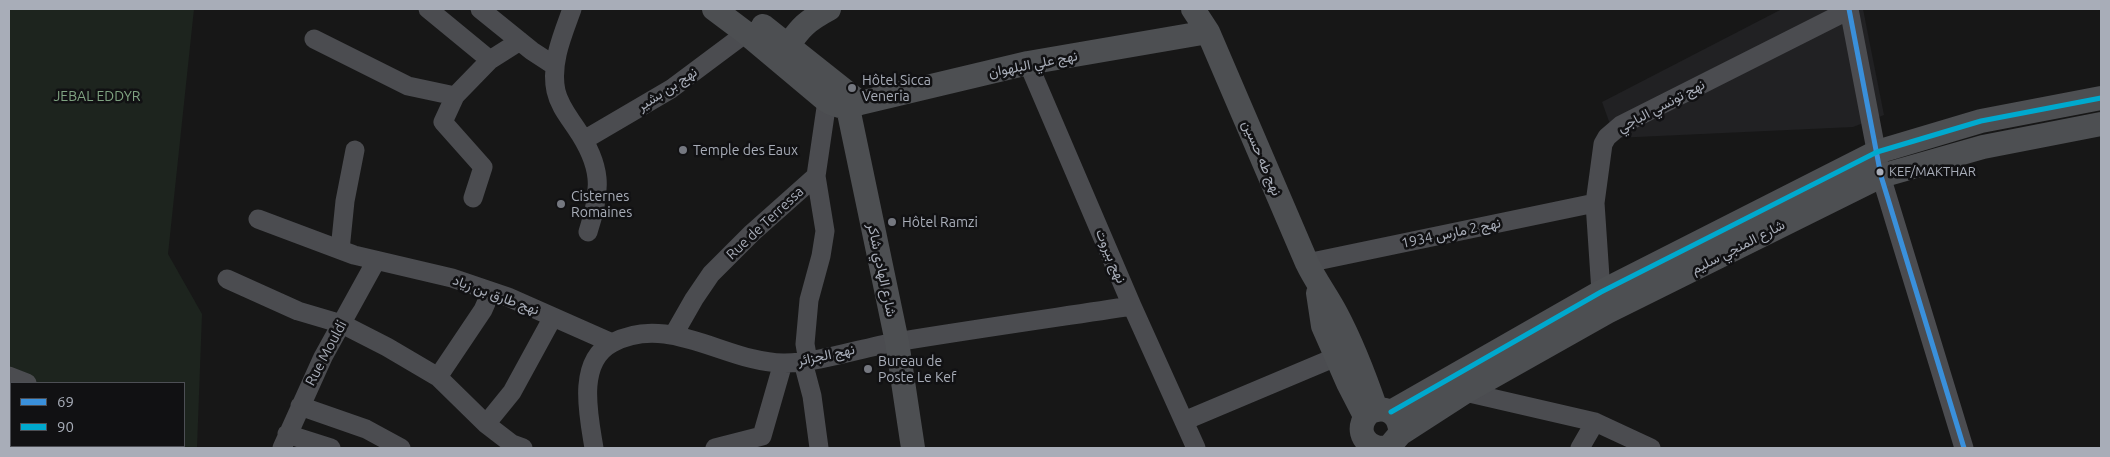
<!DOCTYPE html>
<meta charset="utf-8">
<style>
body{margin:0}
#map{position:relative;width:2110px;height:457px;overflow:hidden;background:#171717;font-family:Ubuntu,sans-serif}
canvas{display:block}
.frame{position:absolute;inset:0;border:10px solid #a8adb8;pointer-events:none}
.legend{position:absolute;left:10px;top:382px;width:175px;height:65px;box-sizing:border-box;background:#111113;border:1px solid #4d4f55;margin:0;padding:6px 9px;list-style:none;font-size:15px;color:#a8adb8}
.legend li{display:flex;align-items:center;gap:10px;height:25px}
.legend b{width:25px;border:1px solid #4d4f55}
</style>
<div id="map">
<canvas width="2110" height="457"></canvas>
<div class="frame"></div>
<ul class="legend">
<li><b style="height:6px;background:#3a90db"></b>69</li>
<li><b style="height:6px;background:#00a9ce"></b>90</li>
</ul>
</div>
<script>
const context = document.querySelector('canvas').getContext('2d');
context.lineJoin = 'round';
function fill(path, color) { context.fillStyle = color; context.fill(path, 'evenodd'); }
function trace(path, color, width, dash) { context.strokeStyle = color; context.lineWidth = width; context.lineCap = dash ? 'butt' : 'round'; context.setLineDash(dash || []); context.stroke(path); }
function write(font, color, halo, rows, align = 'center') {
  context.font = font + ' Ubuntu,Vazirmatn,sans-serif'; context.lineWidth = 5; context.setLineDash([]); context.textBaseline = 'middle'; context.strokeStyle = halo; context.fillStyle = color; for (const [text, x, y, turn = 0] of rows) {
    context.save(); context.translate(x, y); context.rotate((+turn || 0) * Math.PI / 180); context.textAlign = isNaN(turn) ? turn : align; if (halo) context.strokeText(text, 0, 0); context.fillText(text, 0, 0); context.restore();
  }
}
fill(new Path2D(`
 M1782,9H1863L1884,115L1853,127L1615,138L1602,102Z`), '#212123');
fill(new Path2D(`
 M9,9H194L168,254L202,314L197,448H141L137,446H184V383H29L9,373Z
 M9,418H11V446H55L59,448H9Z`), '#1d241e');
trace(new Path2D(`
 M428,9L490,60
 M480,9L532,51L555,66
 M572,9C563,34 550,63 556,91C559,105 568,116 576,128C602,166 602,189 588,232
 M1849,9L1881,176L1964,448
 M314,39L408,86L455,96
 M1028,63L1132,306L1196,448
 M584,140L671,89L746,33
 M473,198L483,167L443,122L455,96L490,60L520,41
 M258,219L354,255L452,278L508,297L612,343
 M340,250L345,201L355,150
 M1307,263L1595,203
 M227,279L298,311L342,324L387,347L438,377L486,424L512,444L523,448
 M1605,304L1601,292L1595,203L1603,144L1607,137L1621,125L1849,10
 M674,334L694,299L711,274L752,233L816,176L827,101
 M808,361L805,344L809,300L821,256L825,231L816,176
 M803,362L812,396L819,448
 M9,376L27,383
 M438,377L483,310L491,292
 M1465,392L1595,422L1651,448
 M300,406L366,429L401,448
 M1184,421L1336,357
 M486,424L512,392L553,317
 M287,434L331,448
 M121,446L124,448
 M282,448L323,357L376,261
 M594,448C589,417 576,362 612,343C669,312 728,364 785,363C818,363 861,348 896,342C975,329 1053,318 1132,306
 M715,448L762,436L783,363
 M1580,448L1595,422`), '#4b4c50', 19);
trace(new Path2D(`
 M714,9L746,33L827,101C839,108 847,108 860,103L1028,63L1208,32
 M1193,9L1208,32L1307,263C1315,280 1327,296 1336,313C1352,343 1365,377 1376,409
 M763,26L860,103
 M779,57C799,32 799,25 829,9
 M847,93L848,108L897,342L913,448
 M1318,293L1323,326L1348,383L1365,416
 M1391,412L1601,292L1877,152L1981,121L2101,98
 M1400,434L1465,392L1607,312L1881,176L1983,147L2101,124
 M1379,448C1360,443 1356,425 1370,412C1388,404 1401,416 1400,434L1389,447L1381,448`), '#4d4f52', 24);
trace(new Path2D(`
 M1849,9L1881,176L1964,448`), '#3a90db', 5);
trace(new Path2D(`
 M1391,412L1601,292L1877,152L1981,121L2101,98`), '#00a9ce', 5);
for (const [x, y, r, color] of [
 [852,88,5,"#757880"],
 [683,150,5,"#757880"],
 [1880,172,4.5,"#a8adb8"],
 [561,204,5,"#757880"],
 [892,222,5,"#757880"],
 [868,369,5,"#757880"]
]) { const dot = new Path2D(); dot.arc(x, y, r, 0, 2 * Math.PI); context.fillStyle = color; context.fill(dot); trace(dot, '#111113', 2); }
write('13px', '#a8adb8', '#111113', [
 ["KEF/MAKTHAR",1889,172]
], 'left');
write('14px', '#a8adb8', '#111113', [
 ["نهج علي البلهوان",1033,64,-11],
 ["نهج بن بشير",667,89,-33],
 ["نهج تونسي الباجي",1661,106,-28],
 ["نهج طه حسين",1262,158,67],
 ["Rue de Terressa",765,223,-43],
 ["نهج 2 مارس 1934",1451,233,-12],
 ["شارع المنجي سليم",1738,247,-27],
 ["نهج بيروت",1111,256,67],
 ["شارع الهادي شاكر",882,270,78],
 ["نهج طارق بن زياد",496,295,20],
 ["Rue Mouldi",326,353,-62],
 ["نهج الجزائر",826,355,-12]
]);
write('14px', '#a8adb8', '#111113', [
 ["Hôtel Sicca",862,80],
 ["Veneria",862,96],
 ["Temple des Eaux",693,150],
 ["Cisternes",571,196],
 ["Romaines",571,212],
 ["Hôtel Ramzi",902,222],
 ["Bureau de",878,361],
 ["Poste Le Kef",878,377]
], 'left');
write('14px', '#7fa381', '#111113', [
 ["JEBAL EDDYR",97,96]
]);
</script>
